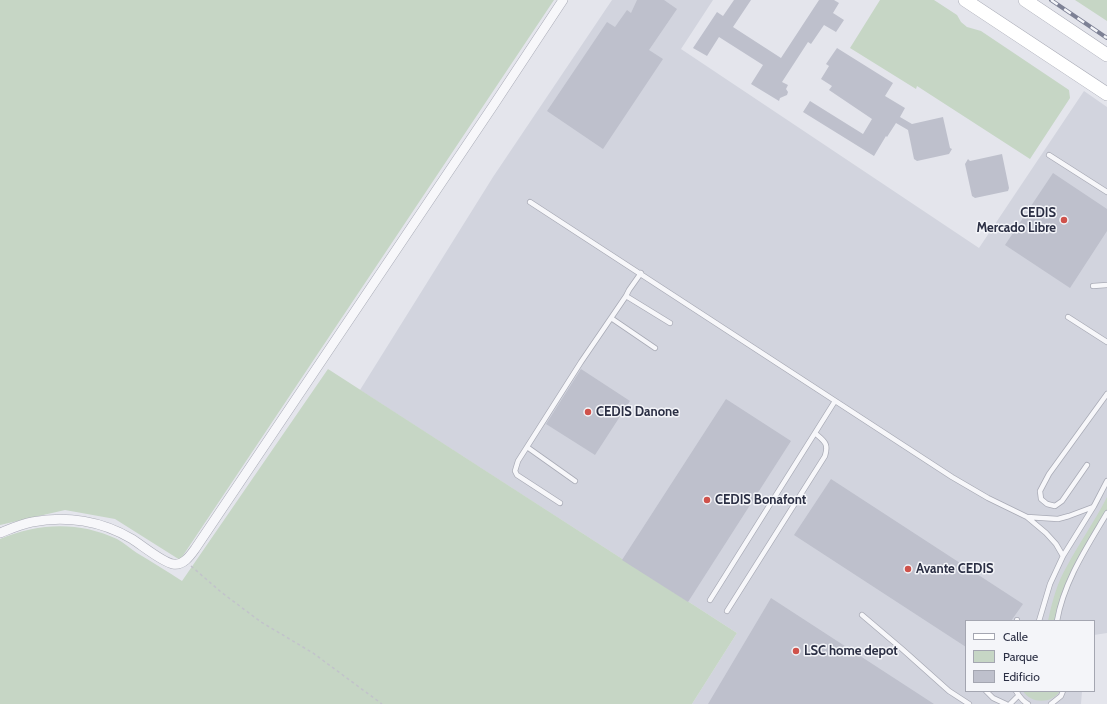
<!DOCTYPE html>
<style>
body{margin:0}
#map{position:relative;width:1107px;height:704px;overflow:hidden;background:#e4e5ec;font-family:Cabin,sans-serif}
canvas{display:block}
.legend{position:absolute;left:965px;top:620px;width:130px;height:72px;box-sizing:border-box;background:#f4f5f9;border:1px solid #a4a6b1;margin:0;padding:5px 7px;list-style:none;font-size:12px;color:#2b2f44}
.legend li{display:flex;align-items:center;gap:8px;height:20px}
.legend b{width:20px;border:1px solid #a4a6b1}
</style>
<div id="map">
<canvas width="1107" height="704"></canvas>
<ul class="legend">
<li><b style="height:5px;background:#fff"></b>Calle</li>
<li><b style="height:11px;background:#c6d6c5"></b>Parque</li>
<li><b style="height:11px;background:#bec0cc"></b>Edificio</li>
</ul>
</div>
<script>
const context = document.querySelector('canvas').getContext('2d');
context.lineJoin = 'round';
function fill(path, color) { context.fillStyle = color; context.fill(path, 'evenodd'); }
function trace(path, color, width, dash) { context.strokeStyle = color; context.lineWidth = width; context.lineCap = dash ? 'butt' : 'round'; context.setLineDash(dash || []); context.stroke(path); }
function write(font, color, halo, rows, align = 'center') {
  context.font = font + ' Cabin,sans-serif'; context.lineWidth = 3; context.setLineDash([]); context.textBaseline = 'middle'; context.strokeStyle = halo; context.fillStyle = color; for (const [text, x, y, turn = 0] of rows) {
    context.save(); context.translate(x, y); context.rotate((+turn || 0) * Math.PI / 180); context.textAlign = isNaN(turn) ? turn : align; if (halo) context.strokeText(text, 0, 0); context.fillText(text, 0, 0); context.restore();
  }
}
fill(new Path2D(`
 M612,0H713L681,49L979,248L1084,91L1107,107V633L1094,635V621H966V691H1082L1081,704H692L737,633L360,390L493,177Z`), '#d2d4de');
fill(new Path2D(`
 M0,0H554L180,560L115,519L65,510L0,525Z
 M880,0H934L957,15L961,22L967,27L981,31L1069,90L1070,98L1030,159L917,86L916,89L850,48Z
 M1075,0H1107V21Z
 M328,369L737,633L692,704H0V539C39,523 78,521 117,539C124,543 131,549 137,553C152,562 167,571 182,581Z
 M1107,497V510L1071,572L1060,599L1055,621H1048C1052,602 1057,583 1067,566C1079,543 1095,521 1107,497Z
 M1023,691H1060C1052,704 1031,704 1023,691Z`), '#c6d6c5');
fill(new Path2D(`
 M637,0H664L677,9L649,50L663,59L603,149L547,111L607,22L615,27L627,10L631,13Z
 M734,0H751L733,27L781,58L819,0H834L839,3L833,13L844,20L836,32L824,25L811,44L808,42L782,82L788,85L786,89L788,92L787,95L780,98L779,101L751,84L763,65L719,37L707,56L693,48L717,12L723,16Z
 M837,48L893,83L885,96L905,108L900,117L912,124L943,117L950,148L952,149L949,154L917,161L914,159L908,130L896,123L887,137L886,136L874,156L803,112L810,101L863,134L872,119L829,90L832,86L821,79L829,66L826,64Z
 M1002,154L1009,188L1008,191L975,198L972,196L965,164L968,159L970,161Z
 M1053,173L1107,209V231L1070,288L1005,245Z
 M581,369L630,401L595,455L546,424Z
 M726,399L791,441L688,602L622,560Z
 M831,479L1023,604L1011,621H966V647L794,535Z
 M771,598L934,704H708Z`), '#bec0cc');
const lane = new Path2D(`
 M1049,155L1107,192
 M530,202L952,477L988,498L1027,517L1046,533L1056,544L1063,556
 M1093,286L1107,285
 M626,296L670,323
 M1068,317L1107,342
 M611,318L655,348
 M527,447L575,481
 M1087,465L1062,501L1055,506L1047,504L1041,499L1040,491L1049,474L1107,394
 M560,503L517,475L515,471L518,461L581,362L626,296L629,290L641,273
 M1027,517L1058,519L1069,516L1093,507
 M710,600L835,401
 M727,611L825,456C829,443 824,441 815,433
 M862,615L902,649L949,691L969,704
 M1017,621V620
 M1039,621L1050,584L1063,556L1094,506L1107,481
 M1057,621C1064,581 1087,547 1107,513
 M986,691L993,698L1006,704
 M1016,691C1019,696 1022,701 1028,704
 M1010,704L1018,696
 M1051,704L1061,696L1063,691`);
const street = new Path2D(`
 M0,533C10,529 21,524 32,522C66,515 102,521 132,539C143,546 162,562 173,564C183,566 190,556 195,549L493,106L563,0`);
const secondary = new Path2D(`
 M965,0L1107,94
 M1025,0L1107,55`);
trace(lane, '#a9abb6', 6);
trace(street, '#a9abb6', 10);
trace(secondary, '#a9abb6', 14);
trace(new Path2D(`
 M191,566L221,592L261,622L313,653L382,704`), '#c2c3cb', 1.5, [3, 3]);
trace(lane, '#f7f7fa', 4.5);
trace(street, '#f7f7fa', 9);
trace(secondary, '#fff', 13);
const rail = new Path2D(`
 M1051,0L1107,38`);
trace(rail, '#7d8195', 4);
trace(rail, '#f4f5f9', 2.5, [8]);
for (const [x, y, r, color] of [
 [1064,220,4,"#cf524b"],
 [588,412,4,"#cf524b"],
 [707,500,4,"#cf524b"],
 [908,569,4,"#cf524b"],
 [796,651,4,"#cf524b"]
]) { const dot = new Path2D(); dot.arc(x, y, r, 0, 2 * Math.PI); context.fillStyle = color; context.fill(dot); trace(dot, '#f4f5f9', 1.5); }
write('bold 13px', '#2b2f44', '#f4f5f9', [
 ["CEDIS",1056,213,"right"],
 ["Mercado Libre",1056,228,"right"],
 ["CEDIS Danone",596,412],
 ["CEDIS Bonafont",715,500],
 ["Avante CEDIS",916,569],
 ["LSC home depot",804,651]
], 'left');
</script>
